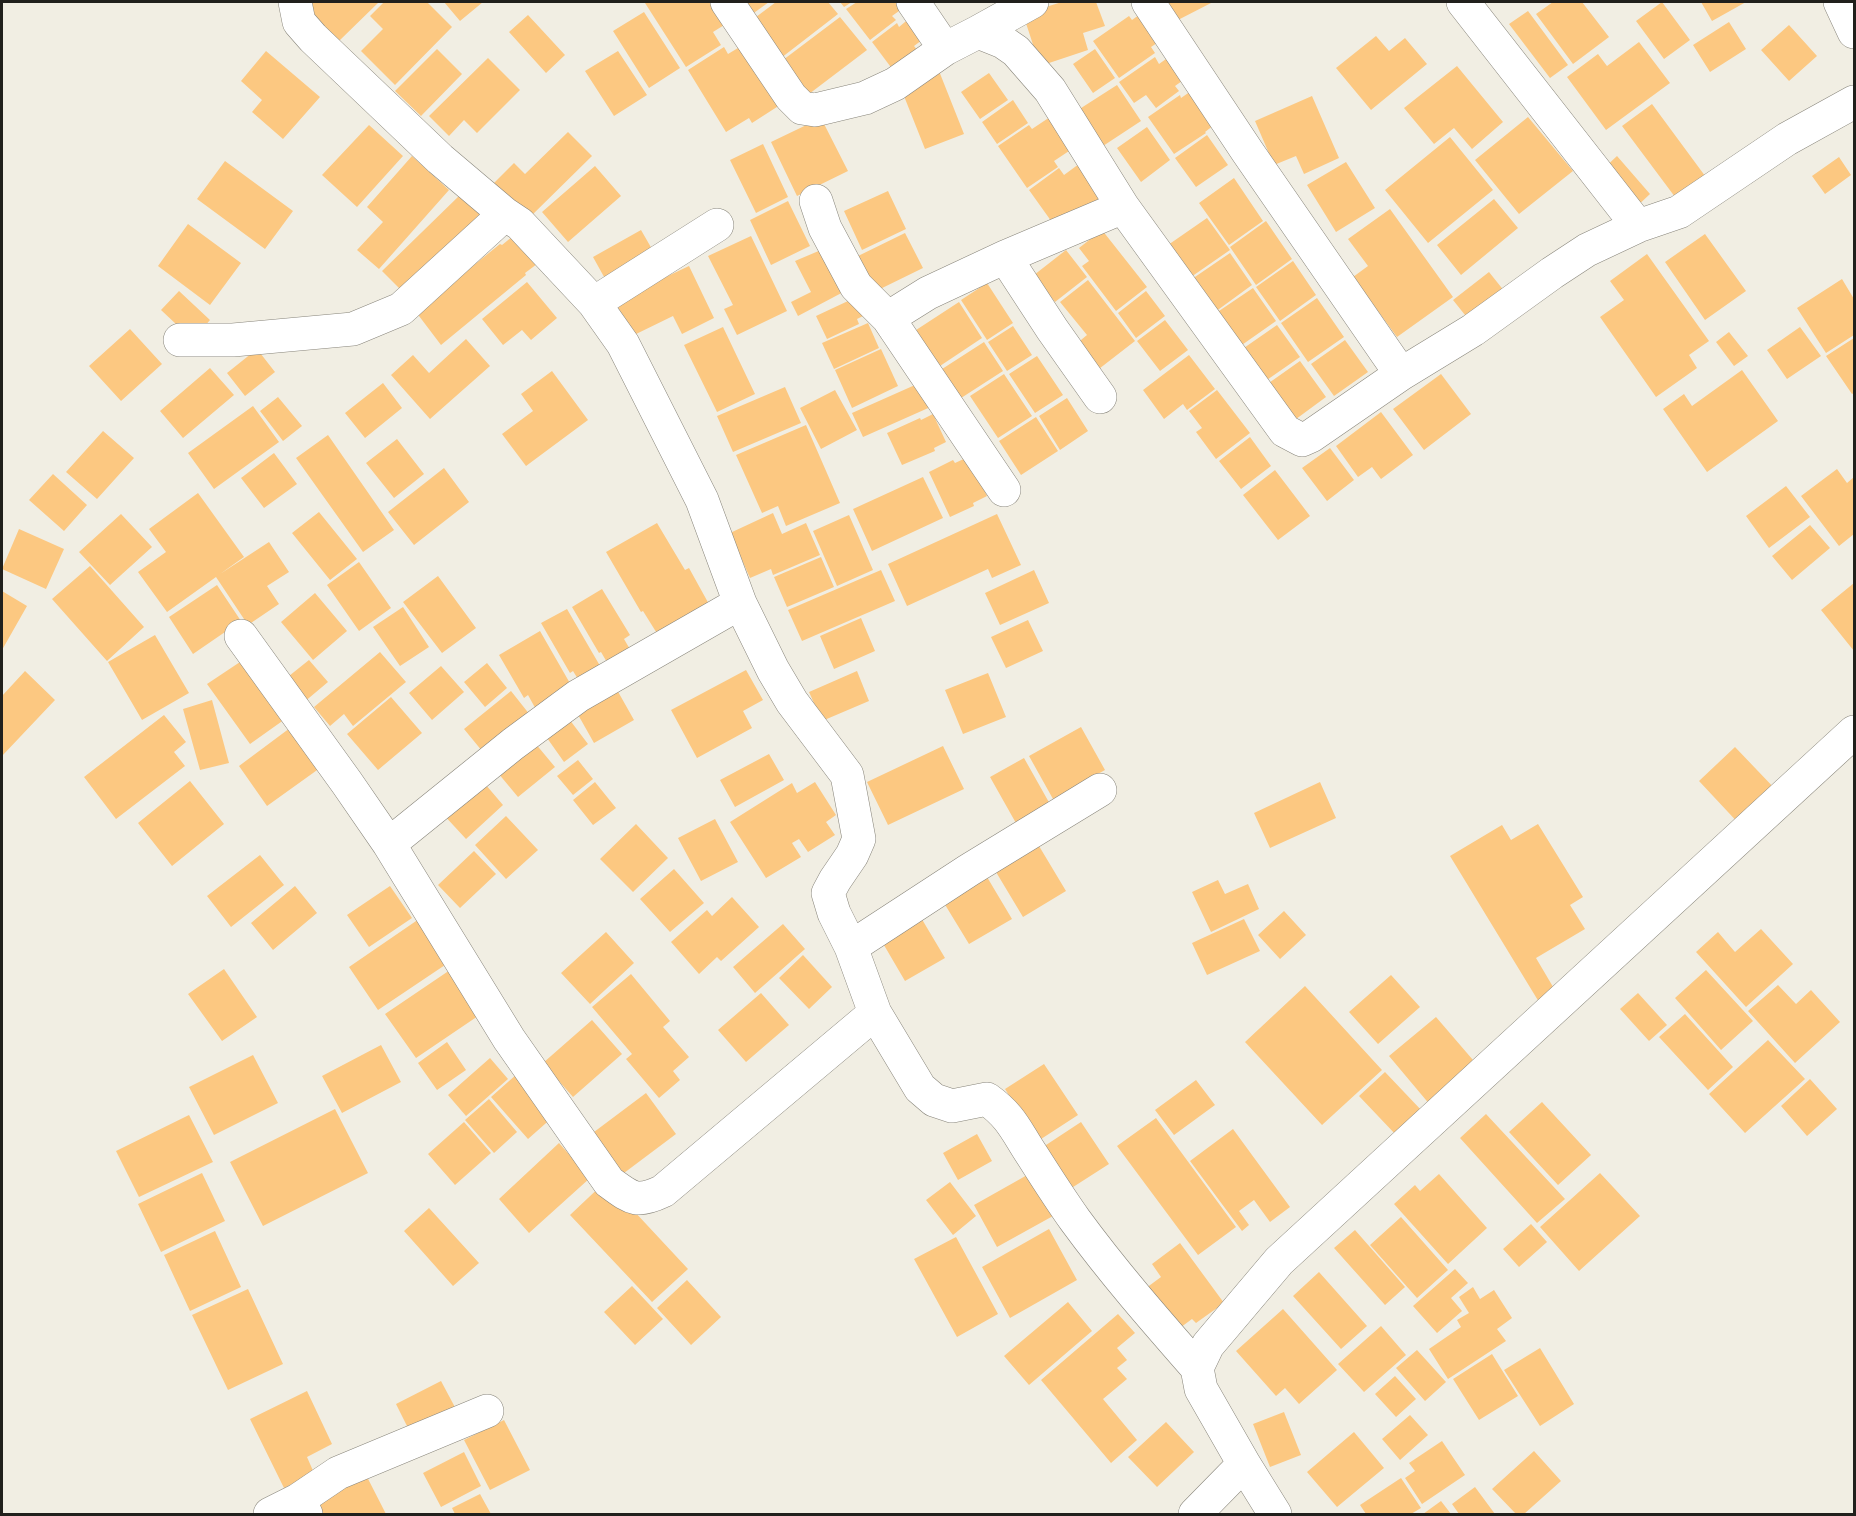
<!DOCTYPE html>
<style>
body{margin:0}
#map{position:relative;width:1856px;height:1516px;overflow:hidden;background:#f1eee3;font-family:"Asap Condensed",sans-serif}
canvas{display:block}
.frame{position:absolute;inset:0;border:3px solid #21201c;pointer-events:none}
</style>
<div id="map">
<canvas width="1856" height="1516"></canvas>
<div class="frame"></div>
</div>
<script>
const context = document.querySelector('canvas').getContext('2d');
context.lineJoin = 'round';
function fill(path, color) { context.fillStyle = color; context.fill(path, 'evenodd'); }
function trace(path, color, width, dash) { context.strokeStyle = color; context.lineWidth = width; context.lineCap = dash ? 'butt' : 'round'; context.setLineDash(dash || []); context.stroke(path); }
fill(new Path2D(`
 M310,2H379L339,41L305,6Z
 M384,2H427L452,27L395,85L361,51L383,29L370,16Z
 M444,2H483L460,21Z
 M647,2H716L729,22L713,32L721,45L686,67L645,3Z
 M740,2H769L751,15Z
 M776,2H828L838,14L781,58L752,20Z
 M840,2H852L844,7Z
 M857,2H903L906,6L892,16L896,20L870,40L846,9Z
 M1062,2H1096L1105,26L1083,33L1088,50L1040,66L1023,14Z
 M1166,2H1213L1176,21Z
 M1553,2H1582L1609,37L1573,64L1536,14Z
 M1662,2L1690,40L1664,59L1636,21Z
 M1701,2H1746L1712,21Z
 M1528,11L1568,65L1550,78L1509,24Z
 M644,12L680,68L649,88L613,31Z
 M1143,12L1163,39L1151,47L1155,53L1119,78L1093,41L1129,16L1132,20Z
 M528,15L565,55L546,73L509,32Z
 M840,17L867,50L809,94L783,60Z
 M911,17L926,37L914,46L918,51L893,70L872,42L897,23L899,27Z
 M1729,22L1746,49L1710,72L1693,45Z
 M1789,25L1817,56L1789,81L1761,50Z
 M1376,36L1389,51L1405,38L1427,64L1371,110L1336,68Z
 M1639,42L1670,83L1606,130L1567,77L1598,54L1607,66Z
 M743,45L780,105L752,123L749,118L726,132L688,70L724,47L728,54Z
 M437,49L462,74L421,116L395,91Z
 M1095,49L1115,78L1093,93L1073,64Z
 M266,51L320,97L283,139L252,112L262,100L241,81Z
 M618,51L647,95L614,116L585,71Z
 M1173,54L1189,76L1175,86L1179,91L1156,108L1146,95L1134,103L1119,82L1155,57L1159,64Z
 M488,58L520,90L477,133L464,120L449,136L429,116Z
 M1457,66L1503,122L1472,149L1454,128L1434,144L1404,108Z
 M939,71L964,134L925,149L900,86Z
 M989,73L1008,100L980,119L961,92Z
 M1117,85L1141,121L1103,146L1078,110Z
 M1194,89L1218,122L1205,132L1206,133L1174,154L1148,117L1180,95L1181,98Z
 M1312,96L1339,158L1304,174L1296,156L1274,165L1255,121Z
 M1013,100L1028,123L997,144L982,122Z
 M1652,104L1711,184L1681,205L1622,126Z
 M1050,117L1072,149L1054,161L1058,167L1027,188L998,146L1029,125L1032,129Z
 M1528,117L1573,171L1519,214L1475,160Z
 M821,118L848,171L797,196L771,142Z
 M369,125L403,156L357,207L322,175Z
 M1147,127L1170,160L1141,182L1117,148Z
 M568,132L592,156L527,220L492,185L514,163L525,174Z
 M1207,135L1228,165L1196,187L1175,158Z
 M1450,137L1493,190L1428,243L1385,190Z
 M763,144L788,197L756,213L730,160Z
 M412,156L449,190L379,269L357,250L383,222L367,207Z
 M1617,156L1650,194L1634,209L1601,171Z
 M1839,157L1851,175L1825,194L1812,176Z
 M225,161L293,211L265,249L197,199Z
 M1346,162L1375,208L1336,232L1307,185Z
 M1079,164L1102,198L1059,232L1029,190L1059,168L1064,175Z
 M595,166L621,196L568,242L542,212Z
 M1234,178L1263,221L1229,245L1199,203Z
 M888,191L906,229L862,250L844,211Z
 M461,194L482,216L404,293L382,271Z
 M1494,199L1518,228L1461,275L1437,245Z
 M788,201L810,246L771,265L750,220Z
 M1390,209L1453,297L1397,337L1353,277L1368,266L1348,239Z
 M1207,218L1230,250L1191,277L1168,245Z
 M1266,221L1292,259L1256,285L1230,247Z
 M188,224L241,263L210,305L158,266Z
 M641,230L656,256L608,284L593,257Z
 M1102,230L1147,287L1116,311L1082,266L1089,261L1079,248Z
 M518,232L541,261L525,273L526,275L441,345L416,312L500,244L502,245Z
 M905,233L923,268L874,292L856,257Z
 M1705,234L1746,291L1705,320L1665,262Z
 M751,236L787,311L737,335L724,309L733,305L708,256Z
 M828,247L849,289L798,316L791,302L811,292L795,261Z
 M1066,250L1087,277L1055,302L1034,275Z
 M1230,253L1252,285L1215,312L1192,279Z
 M1647,254L1709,341L1689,355L1697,368L1656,397L1600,317L1624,300L1610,281Z
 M1293,261L1316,295L1280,321L1256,287Z
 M689,266L714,318L682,334L673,316L632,336L615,301Z
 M1489,272L1509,297L1473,325L1453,300Z
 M1842,279L1854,299V335L1826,353L1797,308Z
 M1088,280L1135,341L1095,372L1075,345L1087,335L1060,302Z
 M527,282L557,318L531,340L522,330L503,345L482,319Z
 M987,283L1013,323L987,340L961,300Z
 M1253,288L1276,321L1239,347L1216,313Z
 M179,291L210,320L193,340L161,310Z
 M1146,291L1165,316L1136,338L1118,313Z
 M859,298L867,314L857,319L859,324L827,339L816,316L848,301L849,303Z
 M1317,298L1344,337L1308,362L1281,323Z
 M959,302L982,338L937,368L913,332Z
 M1165,320L1188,350L1160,371L1137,341Z
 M868,323L879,348L834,369L822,343Z
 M1277,325L1300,357L1264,382L1241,350Z
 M1013,326L1032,355L1007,371L988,342Z
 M723,327L755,394L717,412L684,345Z
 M1800,327L1821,356L1787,379L1767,350Z
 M130,329L162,364L121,401L89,366Z
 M1729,332L1748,356L1734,366L1716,342Z
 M1854,338V393L1852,394L1826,356Z
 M466,339L490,366L430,419L391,375L413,355L429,373Z
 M1345,340L1368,372L1334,396L1311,364Z
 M984,342L1003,371L958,400L939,371Z
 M257,349L275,372L245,396L227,373Z
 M881,349L898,386L852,408L835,370Z
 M1189,355L1215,389L1187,410L1183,404L1164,419L1143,390Z
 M1037,356L1063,395L1035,413L1009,374Z
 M1300,361L1326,397L1292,422L1266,385Z
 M210,368L234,395L183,438L160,411Z
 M1742,370L1778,421L1707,472L1663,409L1684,394L1692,406Z
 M552,371L588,420L526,466L502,434L533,411L521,394Z
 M1004,374L1032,416L998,438L970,396Z
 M1441,374L1471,414L1424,450L1393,409Z
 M924,381L935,405L863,437L852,413Z
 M383,383L402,408L365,438L345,413Z
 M785,387L801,423L733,452L717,416Z
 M835,390L857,430L821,449L800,408Z
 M1217,390L1250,433L1216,459L1196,432L1202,428L1189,411Z
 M278,397L302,426L283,441L260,411Z
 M1067,398L1088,431L1060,450L1039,416Z
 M253,406L279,442L214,489L188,453Z
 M1381,412L1413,455L1381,479L1372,467L1358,477L1336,446Z
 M933,414L946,442L934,448L935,451L902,465L887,433L920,418L921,420Z
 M1036,417L1058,451L1021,475L999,441Z
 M806,425L840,503L786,526L778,506L762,513L736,455Z
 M103,431L134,458L97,499L66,472Z
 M328,435L394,530L363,552L296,458Z
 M1250,437L1271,466L1241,489L1219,461Z
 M397,439L424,474L394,498L366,463Z
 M1330,448L1354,480L1327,501L1302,468Z
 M274,453L297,484L264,508L241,478Z
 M968,457L987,496L973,503L974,506L950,517L929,472L953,460L955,463Z
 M444,468L469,502L414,545L388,512Z
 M1837,469L1847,483L1854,477V534L1839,546L1801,496Z
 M1275,470L1310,516L1278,540L1243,495Z
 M53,474L87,505L64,531L29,500Z
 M923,477L943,518L872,551L853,509Z
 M1786,486L1810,517L1769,548L1746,516Z
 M198,493L244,557L220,574L269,542L289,572L267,586L279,604L248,625L216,577L167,612L138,572L166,552L149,529Z
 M319,512L357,559L330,580L292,533Z
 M773,513L782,534L806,523L820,555L773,575L771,569L750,578L730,533Z
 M121,514L152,547L110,585L79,552Z
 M997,514L1021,565L992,578L988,569L907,606L888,564Z
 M849,515L873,570L837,586L813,531Z
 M657,523L685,570L689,568L710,606L658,635L643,611L641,612L606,552Z
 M1810,525L1830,548L1792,580L1772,556Z
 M19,529L64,549L46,589L2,569Z
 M821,557L834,587L787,607L774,577Z
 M359,562L391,608L359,631L327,585Z
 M90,566L144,627L107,661L52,599Z
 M881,570L895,601L802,641L788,610Z
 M1034,570L1049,603L1000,625L985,593Z
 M438,576L476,628L442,653L403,602Z
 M1854,583V651L1821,610Z
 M217,585L241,621L193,654L169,617Z
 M602,589L630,635L624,639L631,651L608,664L601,652L599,653L572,607Z
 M2,591L27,606L2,650Z
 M315,593L347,631L313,660L281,622Z
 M403,607L429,647L400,666L373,627Z
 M567,609L603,671L581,684L573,671L570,673L541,623Z
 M861,618L875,651L834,669L820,636Z
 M1028,620L1043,651L1006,668L991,637Z
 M540,631L575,692L538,713L528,695L524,698L499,655Z
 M155,635L189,693L142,720L108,662Z
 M380,652L406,682L353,726L344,714L330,726L314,707Z
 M246,658L288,717L250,744L207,684Z
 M309,660L328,682L303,703L284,680Z
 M487,663L507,688L485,707L464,682Z
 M441,666L464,692L432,720L409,693Z
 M746,670L763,700L743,711L752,728L697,758L671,710Z
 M25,671L55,700L2,756V696Z
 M857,671L869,701L822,721L809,692Z
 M988,673L1006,717L963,734L945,690Z
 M612,681L634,720L594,743L572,704Z
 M511,691L534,720L487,757L464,729Z
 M391,697L422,733L378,770L347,734Z
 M212,700L229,763L200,770L183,709Z
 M563,711L588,744L564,762L540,728Z
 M164,715L186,742L174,752L185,766L116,819L84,777Z
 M1081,727L1105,770L1053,799L1029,756Z
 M290,728L320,768L267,806L239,766Z
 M530,737L555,767L518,797L493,767Z
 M943,746L964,789L888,825L867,782Z
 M1735,747L1778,792L1742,827L1699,781Z
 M769,754L784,780L735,807L720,780Z
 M1024,758L1055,813L1021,832L990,777Z
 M578,760L593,779L573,795L557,776Z
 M480,778L503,805L466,839L442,813Z
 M190,781L224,824L172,866L138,823Z
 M595,782L616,808L593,825L573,800Z
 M815,782L836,815L826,822L835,835L808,852L799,839L792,843L801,857L766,878L730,822L792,783L797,793Z
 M1320,782L1336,818L1270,848L1254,813Z
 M506,816L538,850L506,879L475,845Z
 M715,819L738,862L701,881L678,838Z
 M636,824L668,858L633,892L600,859Z
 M1538,824L1583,897L1570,905L1585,929L1536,958L1559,997L1542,1007L1450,856L1502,825L1511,840Z
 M1039,846L1066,891L1023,917L996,872Z
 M474,851L496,874L460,908L438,885Z
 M260,855L284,885L231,927L207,896Z
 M674,869L704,903L670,932L640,899Z
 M987,877L1012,919L969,944L944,903Z
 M1218,880L1225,894L1248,884L1259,909L1211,932L1192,892Z
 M295,886L317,913L273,950L251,923Z
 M390,886L412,918L369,947L347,915Z
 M732,897L759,927L721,961L717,957L699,974L671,942L707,910L712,916Z
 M1284,911L1306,935L1280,959L1258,935Z
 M920,916L945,958L905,981L881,940Z
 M419,919L448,963L378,1010L349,967Z
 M1244,919L1260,951L1207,975L1192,943Z
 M783,924L805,949L755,993L733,967Z
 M1761,929L1793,964L1746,1007L1696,952L1718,932L1735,952Z
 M606,932L634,963L590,1004L561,973Z
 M803,955L832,987L809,1009L779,978Z
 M224,969L257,1017L222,1041L188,994Z
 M450,970L481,1014L416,1058L385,1014Z
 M1706,970L1753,1021L1721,1050L1675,998Z
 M631,974L670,1021L663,1027L689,1057L673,1071L680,1080L659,1098L626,1059L632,1054L592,1007Z
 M1391,975L1420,1007L1378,1044L1349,1012Z
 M1778,985L1796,1004L1811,990L1840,1022L1795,1063L1748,1011Z
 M1305,986L1382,1070L1322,1125L1245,1042Z
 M761,993L789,1025L746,1062L718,1030Z
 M1638,993L1667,1025L1649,1041L1620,1009Z
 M1685,1014L1733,1067L1708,1090L1659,1037Z
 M1436,1017L1479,1067L1431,1106L1389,1056Z
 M592,1020L622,1054L573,1097L543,1063Z
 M1768,1040L1805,1079L1745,1133L1709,1094Z
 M447,1042L466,1070L437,1090L418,1063Z
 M381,1045L401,1082L342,1113L322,1076Z
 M253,1055L278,1103L214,1135L189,1087Z
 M490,1058L508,1079L466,1116L448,1095Z
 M1044,1064L1078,1115L1038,1141L1005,1089Z
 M1385,1072L1423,1112L1397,1136L1359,1096Z
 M517,1074L554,1116L528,1139L491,1097Z
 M1810,1079L1837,1109L1807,1136L1781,1106Z
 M1196,1080L1215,1105L1174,1135L1155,1110Z
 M646,1093L676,1134L612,1182L582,1141Z
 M489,1099L517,1132L494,1153L465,1120Z
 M1542,1102L1591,1155L1558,1185L1509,1132Z
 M335,1109L368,1173L263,1226L230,1162Z
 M1486,1114L1565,1199L1537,1223L1460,1138Z
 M189,1115L213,1162L139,1197L116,1151Z
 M1156,1118L1236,1227L1198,1255L1117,1146Z
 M464,1122L491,1153L455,1185L428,1154Z
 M1081,1122L1109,1164L1070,1189L1043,1147Z
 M1233,1129L1290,1207L1270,1222L1254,1200L1239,1211L1249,1225L1242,1231L1190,1161Z
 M977,1134L992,1161L958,1180L943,1153Z
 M559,1143L590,1178L529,1233L499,1199Z
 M202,1173L225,1221L161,1252L138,1204Z
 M1600,1173L1640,1216L1579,1271L1540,1227Z
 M1029,1174L1053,1216L997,1247L974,1205Z
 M1439,1174L1487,1228L1448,1264L1394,1204L1415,1185L1420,1191Z
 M606,1181L688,1269L652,1302L570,1215Z
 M950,1182L976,1216L953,1235L926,1200Z
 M429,1208L479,1263L453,1286L404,1231Z
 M1401,1217L1448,1270L1417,1298L1370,1245Z
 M1531,1224L1547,1242L1519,1267L1503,1249Z
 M1049,1229L1077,1280L1010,1318L982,1267Z
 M1355,1230L1405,1287L1385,1305L1334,1248Z
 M215,1231L241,1287L190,1311L164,1255Z
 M956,1237L998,1314L957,1337L914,1259Z
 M1180,1243L1224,1303L1196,1323L1192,1319L1173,1333L1142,1291L1161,1277L1152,1264Z
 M1455,1269L1468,1283L1451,1298L1462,1311L1437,1333L1413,1306Z
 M1319,1272L1367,1326L1341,1349L1293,1296Z
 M687,1280L721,1317L691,1345L657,1308Z
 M632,1286L663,1319L635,1345L604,1312Z
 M1473,1287L1480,1299L1494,1290L1512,1318L1497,1329L1506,1341L1448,1379L1429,1349L1461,1327L1457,1320L1469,1313L1459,1297Z
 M248,1289L283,1364L228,1390L192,1315Z
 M1068,1302L1092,1331L1029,1385L1004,1356Z
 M1283,1309L1337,1370L1299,1404L1285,1388L1276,1396L1236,1351Z
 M1118,1314L1135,1333L1117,1348L1127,1360L1117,1368L1127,1379L1103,1399L1137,1440L1111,1463L1041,1380Z
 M1381,1326L1406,1355L1364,1392L1338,1364Z
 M1540,1348L1574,1404L1540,1426L1504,1370Z
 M1417,1350L1446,1382L1425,1401L1396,1368Z
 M1492,1354L1518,1396L1479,1420L1453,1379Z
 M1395,1376L1416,1399L1396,1417L1375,1394Z
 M441,1381L457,1411L411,1434L396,1404Z
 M307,1391L332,1444L307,1457L314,1473L284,1488L250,1419Z
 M1284,1412L1301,1455L1270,1467L1253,1424Z
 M1410,1415L1428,1435L1400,1460L1382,1439Z
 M504,1420L530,1470L490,1490L464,1440Z
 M1166,1422L1194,1452L1157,1487L1128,1457Z
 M1354,1432L1384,1468L1337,1507L1307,1472Z
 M1442,1441L1465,1475L1422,1504L1405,1478L1415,1471L1409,1463Z
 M1534,1451L1561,1481L1524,1514H1516L1492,1489Z
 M464,1452L481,1486L441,1507L423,1473Z
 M365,1473L386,1514H321L313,1499Z
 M1401,1478L1421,1508L1411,1514H1366L1360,1505Z
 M1475,1487L1495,1514H1459L1452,1504Z
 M480,1494L491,1514H455L452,1508Z
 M1441,1501L1451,1514H1423Z`), '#fcc881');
const minor = new Path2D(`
 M295,2L299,22L313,38L440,159L505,214L520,224L594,303L623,344L702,500L740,603L773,670L792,702L847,775L859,839L852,855L835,880L828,893L834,913L851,947L875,1013L920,1088L934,1100L952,1106L987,1099C1012,1117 1016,1131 1032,1155C1046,1177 1060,1199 1075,1220C1113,1272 1155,1320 1197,1368
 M727,2L791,97L802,108L815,110L865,98L895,84L945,49L978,32L1003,42L1016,51L1050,90L1123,207L1285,431L1302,440L1311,436L1401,374L1473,330L1552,273L1587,250L1638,226L1679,212L1787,139L1854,102
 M913,2L945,49
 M1148,2L1247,151L1401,374
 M1463,2L1638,226
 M1840,2L1854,32
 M978,32L1032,2
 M816,201L825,228L856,286L888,318
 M1005,257L1052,329L1100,397
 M594,303L717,225
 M180,340H233L353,329L401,309L505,214
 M1004,490L888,318L928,293L1005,257L1123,207
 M241,636L347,783L389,844L509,1039L609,1182C631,1198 636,1204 663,1191L875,1013
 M389,844L513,744L578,696L740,603
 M851,947L969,870L1100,790
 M298,1500L338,1473L487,1411
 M270,1514L298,1500L306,1514
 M1195,1514L1244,1464
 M1275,1514L1244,1464L1201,1389L1197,1368L1208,1345L1279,1261L1854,732`);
trace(minor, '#88857b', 34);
trace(minor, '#fff', 33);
</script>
